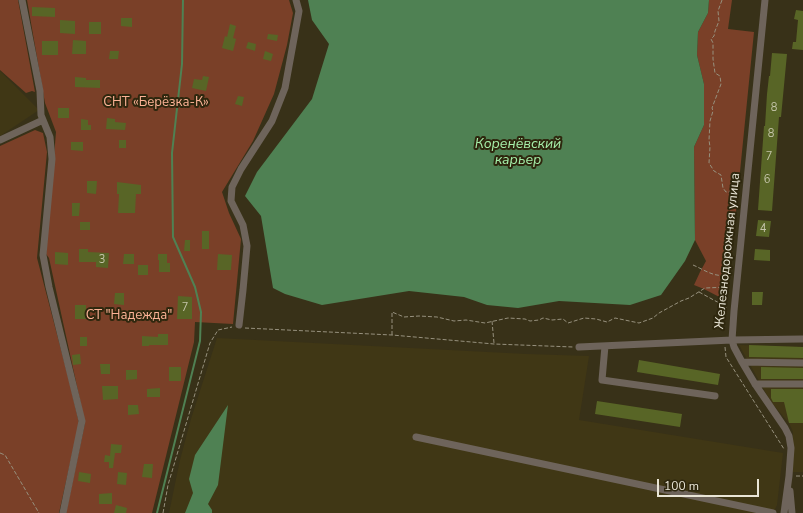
<!DOCTYPE html>
<meta charset="utf-8">
<style>
body{margin:0}
#map{position:relative;width:803px;height:513px;overflow:hidden;background:#383118;font-family:"Nunito Sans",sans-serif}
canvas{display:block}
.scale{position:absolute;left:657px;top:479px;width:102px;height:18px;box-sizing:border-box;border:2px solid #e9e5d6;border-top:0;padding-left:5px;font-size:12px;line-height:14px;white-space:nowrap;color:#e9e5d6;-webkit-text-stroke:3px #2e270e;paint-order:stroke}
</style>
<div id="map">
<canvas width="803" height="513"></canvas>
<div class="scale">100 m</div>
</div>
<script>
const context = document.querySelector('canvas').getContext('2d');
context.lineJoin = 'round';
function fill(path, color) { context.fillStyle = color; context.fill(path, 'evenodd'); }
function trace(path, color, width, dash) { context.strokeStyle = color; context.lineWidth = width; context.lineCap = dash ? 'butt' : 'round'; context.setLineDash(dash || []); context.stroke(path); }
function write(font, color, halo, rows, align = 'center') {
  context.font = font + ' "Nunito Sans",sans-serif'; context.lineWidth = 4; context.setLineDash([]); context.textBaseline = 'middle'; context.strokeStyle = halo; context.fillStyle = color; for (const [text, x, y, turn = 0] of rows) {
    context.save(); context.translate(x, y); context.rotate((+turn || 0) * Math.PI / 180); context.textAlign = isNaN(turn) ? turn : align; if (halo) context.strokeText(text, 0, 0); context.fillText(text, 0, 0); context.restore();
  }
}
fill(new Path2D(`
 M0,71L39,110L0,136Z
 M217,338L526,354L589,356L579,420L783,453L777,505L773,513H169L180,460L191,419Z
 M739,345L803,347V472H793V432L789,423L771,402Z`), '#403715');
fill(new Path2D(`
 M0,0H18L35,92L32,91L26,93L0,70Z
 M27,0H289L293,13L287,45L274,94L253,141L222,192L229,213L241,239L233,324L195,322L194,342L152,513H66L85,423L49,258L46,254L56,132L45,103Z
 M709,0H732L728,29L754,32L727,301L704,289L694,285L700,272L706,261L695,240L694,147L704,125V84L697,55L698,32L708,13Z
 M35,130L43,133L47,152L37,258L70,384L79,423L59,513H0V146Z`), '#7a4028');
fill(new Path2D(`
 M308,0H709L708,13L698,32L697,55L704,84V125L694,147L695,240L685,261L661,295L630,305L559,301L518,308L487,305L464,297L409,291L322,305L285,294L273,288L261,216L245,196L257,172L312,99L329,44L312,20Z
 M228,405L218,485L208,504L212,510V513H185L193,493L189,479L195,455Z`), '#4f8153');
trace(new Path2D(`
 M157,513L200,341L201,312L195,287L173,237L172,153L182,64L183,0`), '#4f8153', 2);
fill(new Path2D(`
 M32,7L55,8V17L32,16Z
 M796,10L803,11V50L792,49L793,42H796L798,20L794,19Z
 M121,18H132V27L121,26Z
 M60,20L75,21V34L60,33Z
 M89,22H101V34H89Z
 M230,24L236,26L233,38L236,39L233,51L222,48L225,36L227,37Z
 M268,34L278,35L277,41L267,39Z
 M73,40L86,41V54H72Z
 M42,41H58V55H42Z
 M248,42L256,44L255,51L246,48Z
 M110,51H119L118,59H109Z
 M265,51L273,54L271,61L263,59Z
 M772,53L787,54L781,117H779L772,211L758,210L764,126H765L767,94L769,76H770Z
 M203,76L209,77L206,91L192,88L194,79L202,80Z
 M75,77L86,78V80H100V88L75,87Z
 M238,96L244,97L242,106L235,104Z
 M58,108H69V118H58Z
 M107,118L115,119V122L126,123L125,130L106,129Z
 M81,119L88,120V125H91V130H81Z
 M119,140H126V148H119Z
 M71,142H83V151L71,150Z
 M87,181H97L96,194L87,193Z
 M117,182L141,185V194H136L135,213H118L119,194H117Z
 M72,203H80L79,216H72Z
 M758,220L771,221L769,237L756,236Z
 M80,222H90V230H80Z
 M202,231H209V249H202Z
 M185,240H190V251H184Z
 M79,249H88V252L109,253L108,268L96,267V262H79Z
 M755,249L770,250V261L754,260Z
 M55,252L68,253V265L55,264Z
 M124,254H134V264H123Z
 M158,254H167V263H170V272H159V260H158Z
 M218,254L232,255L231,270H217Z
 M138,265H148V275H138Z
 M752,292H763L762,305H752Z
 M115,293H124V305L114,304Z
 M178,296L192,297V319H177Z
 M75,305H86V319H75Z
 M158,334H168V345H149V346H142V336L158,337Z
 M80,337H87V346H80Z
 M749,345L803,347V358L749,357Z
 M80,354L81,364L73,365L72,355Z
 M639,360L720,374L718,385L637,372Z
 M100,364H110V374H101Z
 M169,367H181V381H169Z
 M761,367L803,368V379H761Z
 M126,370H137V379L126,380Z
 M102,386H118V399L103,400Z
 M160,388V397H147V389Z
 M771,389H803V423H789L784,402H773L771,398Z
 M597,401L682,414L680,427L595,414Z
 M128,405H138L139,414L128,415Z
 M111,444L122,445L121,453H115L113,468H109V462H104L105,455L110,456Z
 M144,464H153L152,478L142,477Z
 M79,472L91,474L90,483L78,481Z
 M118,472L127,473L126,485L117,484Z
 M112,493V504H99V494Z
 M116,505L127,508L126,513H114Z`), '#586526');
trace(new Path2D(`
 M722,0L718,11L719,21L715,31L714,36L711,39L713,43V59L715,73L720,76L721,84L712,108L713,111L710,121L709,140L710,147L709,163L714,171L721,175L723,188L726,192H739
 M693,265C705,270 719,281 731,272
 M699,292L721,304L727,308
 M492,321L494,343
 M245,328L392,335L494,344L573,347
 M392,335V312L404,317L419,316L437,317L454,321L466,320L485,323L508,318L525,319L530,321L539,320L543,318L552,320L563,319L568,323L584,318L596,319L607,322L615,318L639,323L653,318L659,313L681,301L689,298L705,288L729,287
 M725,347L726,357L784,449
 M0,453L5,455L39,513
 M796,476H803
 M163,513L168,485L210,343L218,330L232,327`), '#97917e', 1, [4, 2]);
trace(new Path2D(`
 M22,0L40,91L41,115L50,137L52,159L43,255L49,287L82,421L63,513
 M765,0L734,311L732,340L734,347L742,362L755,384L785,428L789,436L791,448L789,476L784,513
 M0,140L43,120
 M239,325L243,290L247,246L243,225L231,201L232,187L241,169L272,121L285,88L299,11L296,0
 M605,346L602,380L715,396
 M579,347L732,340L802,339
 M742,362L803,363
 M755,384H803
 M416,437L773,513
 M790,491L792,513`), '#6e645b', 7);
write('11px', '#c5c5aa', null, [
 ["8",774,108],
 ["8",771,134],
 ["7",769,157],
 ["6",767,180],
 ["4",763,229],
 ["3",102,260],
 ["7",185,308]
]);
write('13px', '#fdb396', '#2e270e', [
 ["СНТ «Берёзка-К»",156,103],
 ["СТ \"Надежда\"",129,316]
]);
write('13px', '#e9e5d6', '#2e270e', [
 ["Железнодорожная улица",728,251,-84]
]);
write('italic 14px', '#a5efa9', '#2e270e', [
 ["Коренёвский",518,145],
 ["карьер",518,161]
]);
</script>
